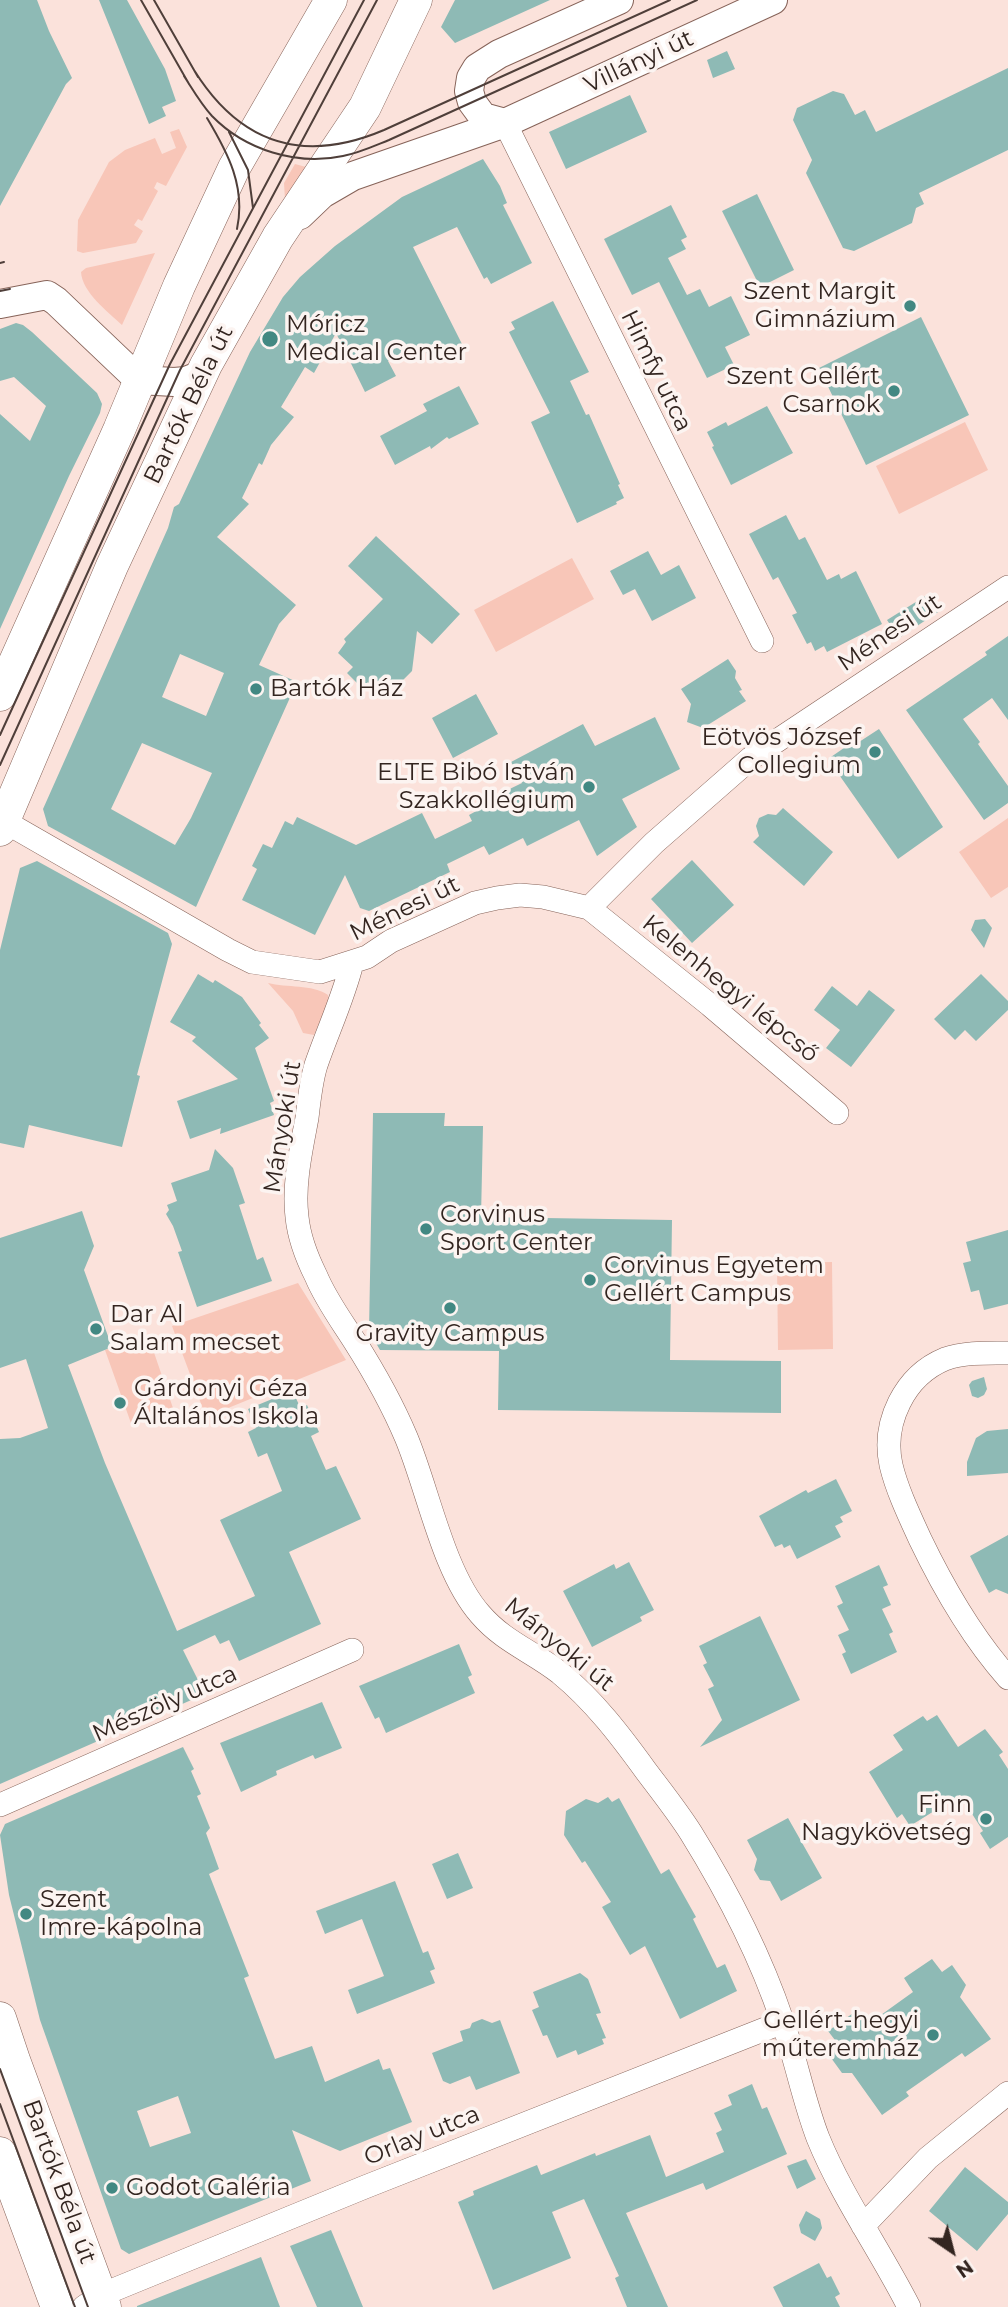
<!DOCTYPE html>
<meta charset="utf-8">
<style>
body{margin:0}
#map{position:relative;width:1008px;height:2307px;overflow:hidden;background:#fbe2db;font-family:Montserrat,sans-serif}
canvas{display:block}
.north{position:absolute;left:917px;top:2216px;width:70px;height:70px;-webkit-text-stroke:5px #fcf4f1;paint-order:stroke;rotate:145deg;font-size:19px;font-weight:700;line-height:28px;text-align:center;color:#332520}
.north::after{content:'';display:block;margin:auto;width:24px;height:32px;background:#332520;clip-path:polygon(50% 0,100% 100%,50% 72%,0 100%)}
</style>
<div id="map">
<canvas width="1008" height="2307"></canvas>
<div class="north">N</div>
</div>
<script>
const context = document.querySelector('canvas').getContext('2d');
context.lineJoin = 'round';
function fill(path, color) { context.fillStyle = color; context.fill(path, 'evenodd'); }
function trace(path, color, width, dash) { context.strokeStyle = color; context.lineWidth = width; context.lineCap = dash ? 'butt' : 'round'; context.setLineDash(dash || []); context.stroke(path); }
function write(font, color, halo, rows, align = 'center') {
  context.font = font + ' Montserrat,sans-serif'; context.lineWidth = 7; context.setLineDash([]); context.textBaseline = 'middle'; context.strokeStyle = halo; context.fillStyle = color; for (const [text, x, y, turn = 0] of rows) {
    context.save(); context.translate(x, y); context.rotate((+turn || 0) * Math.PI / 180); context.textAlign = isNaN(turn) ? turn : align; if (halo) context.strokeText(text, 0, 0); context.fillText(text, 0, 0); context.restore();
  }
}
fill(new Path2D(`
 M179,129L187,147L166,186L157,182L154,188L158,191L142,221L138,219L134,225L143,231L136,243L83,253L77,251L78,220L109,162L125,150L155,138L162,154L176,148L170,132Z
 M295,164L306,167L285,200L284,183Z
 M155,253L122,325C108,312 82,292 81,272L86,268Z
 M965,422L988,470L899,514L876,466Z
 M572,558L594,599L496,652L474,610Z
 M1008,818V887L991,898L959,852Z
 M268,983C287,988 312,984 328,995L329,1001L314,1035L303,1033L293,1011Z
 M832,1262L833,1349L778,1350L777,1263Z
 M298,1283L346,1360L206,1417L172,1326Z
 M148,1335L174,1411L132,1426L105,1350Z`), '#f8c6b8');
fill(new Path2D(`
 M0,0H37L49,31L72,78L66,84L0,206Z
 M99,0H127L165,69L176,101L162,107L166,116L149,124Z
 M455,0H550L455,43L441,27Z
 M727,51L735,69L713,78L707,60Z
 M1008,68V150L919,193L924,204L916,208L912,223L854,251L843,248L806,173L812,160L793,120L797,108L833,91L844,94L855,115L865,110L876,132Z
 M630,95L647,132L566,169L549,132Z
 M483,159L500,186L507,203L503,205L532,263L491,284L487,277L484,279L457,227L413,247L462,344L430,360L423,346L388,361L396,376L365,392L336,333L314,373L305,367L281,407L294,417L271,445L262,465L259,463L242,498L249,504L217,537L296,605L279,624L259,665L297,682L196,907L48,826L43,809L168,528L174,507L179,504L250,352L283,297L300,277L335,246L402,197ZM180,654L224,673L206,716L162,697ZM142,743L212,773L191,818L175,845L111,809Z
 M757,194L794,270L760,287L722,211Z
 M671,205L687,237L681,240L686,249L668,258L687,295L700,289L709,307L731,296L750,335L725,347L734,365L707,378L659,282L632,295L604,239Z
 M553,301L589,372L570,381L586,415L589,414L620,484L618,485L624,498L616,502L617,504L577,523L531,422L550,413L509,332L515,329L511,322Z
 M921,317L969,415L866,465L819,368Z
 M16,323L23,325L32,332L97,393L102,404L100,413L69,476L0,629V414L30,441L46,406L14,377L0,381V329Z
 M459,386L479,424L449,439L447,437L431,449L430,446L395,465L380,436L427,411L423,404Z
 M767,406L793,453L731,485L712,447L714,446L707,432L726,422L728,426Z
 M786,515L799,540L805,537L827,580L839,574L841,579L856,571L882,624L827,652L824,646L815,651L811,642L807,644L792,615L797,613L778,577L773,580L749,534Z
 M376,536L460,614L432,644L417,631L412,671L403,680L397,682L382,697L368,682L362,688L347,673L353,667L338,653L346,642L344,639L383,599L348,566Z
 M648,551L661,575L679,565L696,598L652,621L635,589L623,595L610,571Z
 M927,595L938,612L899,638L887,620Z
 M1008,636V720L992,698L963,719L980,742L978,744L1008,786V803L984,820L906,710L987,655L985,652Z
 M728,659L736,671L735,678L742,690L739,691L746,701L703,728L687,722L691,704L681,689Z
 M476,694L498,734L453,758L432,718Z
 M655,717L680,769L622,799L637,827L597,856L579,820L527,846L523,838L489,855L484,846L447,864L450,872L369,911L360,908L345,875L315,935L242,900L257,869L252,866L263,844L272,848L285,821L293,825L297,817L356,845L422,813L435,839L472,821L469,815L491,803L489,799L522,783L511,762L583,724L595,746Z
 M879,729L943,827L898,859L828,759L857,739L859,742Z
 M783,808L833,852L804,886L753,842L759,836L756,826L759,818L768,814L776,815Z
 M692,860L734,905L692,943L651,899Z
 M37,861L168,933L172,944L137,1075L140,1076L122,1147L29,1125L24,1148L0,1143V950L20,868Z
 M985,919L992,928L984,948L971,930L975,920Z
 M198,974L213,983L215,980L242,997L261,1023L259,1025L269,1038L255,1048L274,1101L270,1103L274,1115L220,1134L221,1128L190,1139L177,1101L238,1079L192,1041L196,1037L170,1022Z
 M981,974L1008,1001V1010L976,1041L965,1030L955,1040L934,1019Z
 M832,986L857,1006L869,990L895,1010L851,1067L826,1048L840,1030L814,1010Z
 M373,1113H445L444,1126H483L481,1217L672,1220L670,1360L781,1361V1413L498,1410L499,1351L380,1350L369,1331Z
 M215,1149L233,1168L245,1203L239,1205L257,1260L263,1257L272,1281L197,1307L178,1252L182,1251L173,1226L166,1214L169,1210L167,1205L177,1201L171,1183L209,1170Z
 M82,1211L94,1246L84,1270L112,1347L68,1365L105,1463L177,1631L255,1596L220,1520L282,1491L267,1453L258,1457L248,1432L256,1428L248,1409L277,1397L281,1399L294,1394L301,1409L307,1405L319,1432L311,1436L326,1470L336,1466L361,1519L289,1552L321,1624L239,1661L229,1640L220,1644L215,1635L183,1650L205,1694L0,1784V1439L20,1438L48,1428L26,1359L0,1368V1238Z
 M1008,1230V1304L984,1310L979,1290L971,1292L963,1263L971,1261L966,1242Z
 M984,1377L987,1389L984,1395L978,1398L972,1396L969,1385L972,1381Z
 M1008,1429V1473L967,1476V1462L976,1438L987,1431Z
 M836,1479L852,1511L840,1517L843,1522L835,1526L841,1537L797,1559L790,1545L784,1548L782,1544L775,1547L759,1516L806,1490L808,1493Z
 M1008,1535V1594L996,1589L989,1593L970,1556Z
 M629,1562L654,1610L640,1617L642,1621L592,1647L563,1591L614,1564L616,1569Z
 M879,1565L888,1585L883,1587L891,1605L882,1609L893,1632L889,1634L897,1652L851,1674L842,1654L846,1652L838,1635L849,1630L837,1606L843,1603L835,1586Z
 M760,1616L800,1700L700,1747L722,1720L708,1689L714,1686L703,1665L707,1663L699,1646Z
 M459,1644L472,1675L468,1677L475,1693L386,1733L379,1717L375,1719L359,1686Z
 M322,1702L342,1748L315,1759L313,1755L276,1771L277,1775L241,1792L220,1743Z
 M937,1715L958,1747L985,1729L1003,1752L999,1755L1008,1769V1837L990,1849L980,1833L983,1831L960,1795L910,1826L902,1814L897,1818L869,1772L903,1750L893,1735L923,1716L927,1721Z
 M183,1747L194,1769L191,1771L201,1794L197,1796L210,1828L206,1833L219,1869L209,1874L249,1976L244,1978L275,2059L312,2046L325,2082L379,2059L383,2070L390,2068L412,2122L340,2151L292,2130L311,2181L129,2254L121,2249L40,2020L9,1895L0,1835L5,1824ZM178,2096L191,2133L150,2147L137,2111Z
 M608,1797L612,1802L619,1798L661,1874L669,1869L696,1917L693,1919L717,1968L725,1964L737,1991L680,2019L645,1946L630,1955L602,1907L611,1902L585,1861L582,1863L564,1835L566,1811L586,1799L598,1803Z
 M788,1818L822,1878L781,1901L770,1881L760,1880L754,1870L757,1859L747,1840Z
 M458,1853L473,1888L447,1899L432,1864Z
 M395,1881L423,1953L428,1951L435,1969L430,1971L435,1983L357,2014L348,1990L384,1976L362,1919L325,1934L316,1911Z
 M932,1959L942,1972L952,1965L966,1985L960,1997L991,2039L965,2057L962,2053L906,2092L909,2096L882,2115L852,2073H842L826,2051L838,2044L828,2031L856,2011L867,2025L913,1992L904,1978Z
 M580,1973L588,1979L601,2013L596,2014L606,2038L602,2039L604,2044L578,2055L576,2050L557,2058L547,2035L543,2036L532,2010L539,2007L533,1992Z
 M482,2019L492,2023L500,2020L520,2073L476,2090L470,2076L450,2084L443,2081L432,2053L463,2041L460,2031L470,2028L472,2023Z
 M752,2084L762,2109L767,2107L787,2154L706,2190L703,2183L626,2213L668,2307H627L615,2278L619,2276L584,2199L552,2212L571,2258L493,2290L458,2202L474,2195L473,2191L537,2165L541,2175L595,2153L596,2156L650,2135L666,2177L724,2152L716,2133L722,2130L714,2113L732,2105L728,2095Z
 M806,2159L816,2179L797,2189L787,2166Z
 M965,2167L1008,2202V2214L977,2251L929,2211Z
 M806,2211L820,2219L822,2228L815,2241L801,2233L799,2225Z
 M331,2230L363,2307H317L290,2246Z
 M261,2257L280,2307H137V2306Z
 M819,2263L827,2278L831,2276L840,2294L835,2297L840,2307H783L773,2287Z`), '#8ebab5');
const minor = new Path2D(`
 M505,123L762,641
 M0,819L228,950L252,962L320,972L367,957L391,941L475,903L497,898L520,895L543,897L589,908L710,1005L837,1113
 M589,908L654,843L751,758L1008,587
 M352,963C343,999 328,1030 316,1065C311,1081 309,1100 307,1118C301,1150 293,1185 297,1217C299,1237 307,1258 316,1276C326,1300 341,1320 355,1342C374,1372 392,1404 406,1437C428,1489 443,1572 480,1614C504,1642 532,1651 560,1673C594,1701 620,1735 646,1771C661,1791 677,1811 691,1833C727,1891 760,1955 782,2020C796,2059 803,2099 818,2138C842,2197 880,2250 909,2307
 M1008,1353C988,1353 964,1352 945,1359C904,1376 882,1423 891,1465C897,1490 909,1515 920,1539C944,1589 971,1636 1008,1678
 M0,1805L352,1650
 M863,2226L928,2158L1008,2093
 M84,2307L101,2295L365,2187L783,2022`);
const tertiary = new Path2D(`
 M505,123L483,117L472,102L469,91L471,78L477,68L499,54L619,0
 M300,215L322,194L353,176L505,123L773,0
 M0,304L47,295L56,301L139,380L174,382L186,381L201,375`);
const secondary = new Path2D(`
 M0,695L119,430L179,286L234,168L331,0
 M0,830L112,566L206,365L278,237L365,107L416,0
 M0,2018L14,2060L105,2307
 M0,2153L57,2307`);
trace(minor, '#866359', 24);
trace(tertiary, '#866359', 30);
trace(secondary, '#866359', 33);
trace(minor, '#fff', 23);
trace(tertiary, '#fff', 28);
trace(secondary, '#fff', 32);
trace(new Path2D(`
 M141,0L189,84
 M154,0L198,77
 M194,70C240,144 304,164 384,130L670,0
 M184,76C193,90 201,104 212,116C245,150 297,166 343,156C359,153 374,146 389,140L697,0
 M207,118C228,153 246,187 237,229
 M229,132L248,170L253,208
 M0,263L4,262
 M0,291L10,289
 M0,735L170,364L364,0
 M0,765L180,370L377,0
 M0,2069L88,2307
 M0,2104L75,2307`), '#4f3f3a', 2);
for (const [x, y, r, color] of [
 [910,306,7,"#428882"],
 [270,339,9,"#428882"],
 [894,391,7,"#428882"],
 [256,689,7,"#428882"],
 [875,752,7,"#428882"],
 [589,787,7,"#428882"],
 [426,1229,7,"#428882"],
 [590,1280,7,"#428882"],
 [450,1308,7,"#428882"],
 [96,1329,7,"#428882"],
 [120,1403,7,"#428882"],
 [986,1819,7,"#428882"],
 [26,1914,7,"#428882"],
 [933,2035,7,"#428882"],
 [112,2188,7,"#428882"]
]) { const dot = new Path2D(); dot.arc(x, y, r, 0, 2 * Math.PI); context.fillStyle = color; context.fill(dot); trace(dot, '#fcf4f1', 2.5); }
write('24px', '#332520', '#fcf4f1', [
 ["Villányi út",639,62,-25],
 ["Himfy utca",656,371,64],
 ["Bartók Béla út",189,405,-64],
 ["Ménesi út",890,633,-34],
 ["Ménesi út",405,909,-26],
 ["Kelenhegyi lépcső",730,989,39],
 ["Mányoki út",283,1127,-81],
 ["Mányoki út",559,1645,39],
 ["Mészöly utca",165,1704,-24],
 ["Orlay utca",422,2136,-22],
 ["Bartók Béla út",59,2182,70]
]);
write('24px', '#332520', '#fcf4f1', [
 ["Szent Margit",896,292,"right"],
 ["Gimnázium",896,320,"right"],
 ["Móricz",286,325],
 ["Medical Center",286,353],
 ["Szent Gellért",880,377,"right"],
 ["Csarnok",880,405,"right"],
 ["Bartók Ház",270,689],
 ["Eötvös József",861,738,"right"],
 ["Collegium",861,766,"right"],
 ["ELTE Bibó István",575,773,"right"],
 ["Szakkollégium",575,801,"right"],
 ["Corvinus",440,1215],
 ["Sport Center",440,1243],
 ["Corvinus Egyetem",604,1266],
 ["Gellért Campus",604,1294],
 ["Dar Al",110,1315],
 ["Salam mecset",110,1343],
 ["Gravity Campus",450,1334,"center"],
 ["Gárdonyi Géza",134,1389],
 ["Általános Iskola",134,1417],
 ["Finn",972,1805,"right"],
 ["Nagykövetség",972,1833,"right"],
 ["Szent",40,1900],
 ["Imre-kápolna",40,1928],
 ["Gellért-hegyi",919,2021,"right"],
 ["műteremház",919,2049,"right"],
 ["Godot Galéria",126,2188]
], 'left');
</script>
